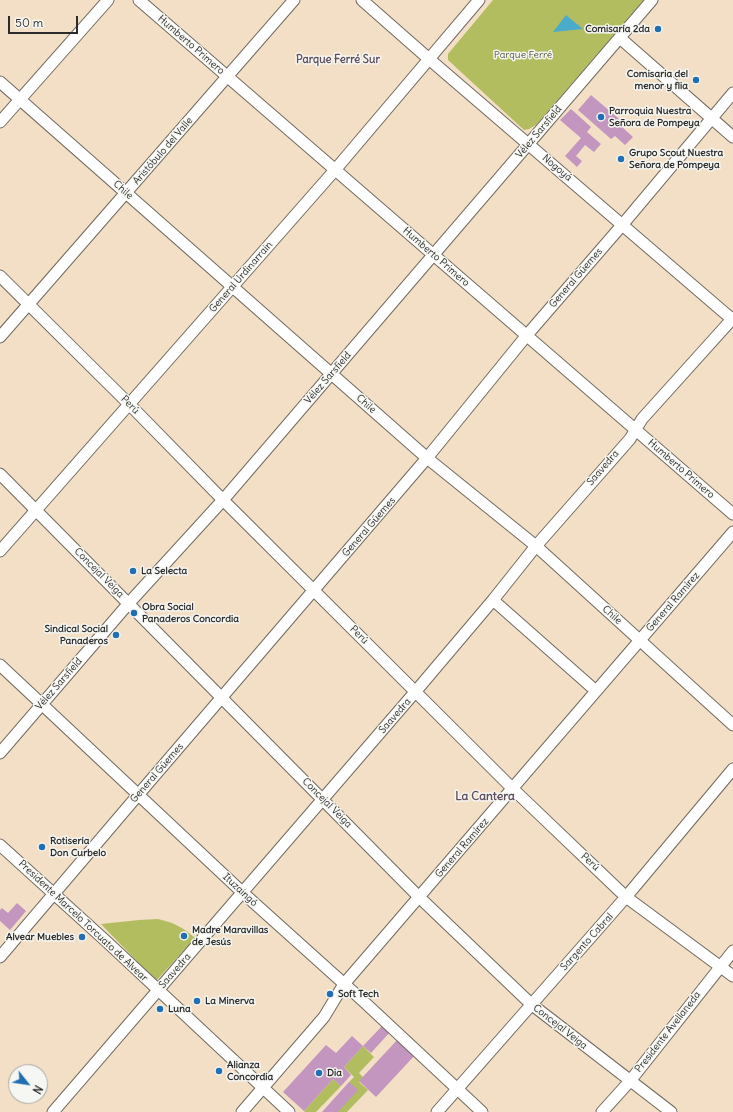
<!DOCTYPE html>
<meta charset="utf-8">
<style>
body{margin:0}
#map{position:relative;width:733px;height:1112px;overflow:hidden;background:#f3dfc5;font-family:Delius,sans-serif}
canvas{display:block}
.north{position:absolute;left:8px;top:1064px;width:40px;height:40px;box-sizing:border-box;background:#f6f6f2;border:1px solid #a5a5a2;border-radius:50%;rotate:120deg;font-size:11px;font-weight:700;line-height:16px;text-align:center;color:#2b2b2b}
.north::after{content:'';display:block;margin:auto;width:14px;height:18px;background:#1f6fb2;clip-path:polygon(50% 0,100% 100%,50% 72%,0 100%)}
.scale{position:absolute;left:8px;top:16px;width:70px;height:18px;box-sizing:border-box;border:2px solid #2b2b2b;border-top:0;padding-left:5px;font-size:12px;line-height:14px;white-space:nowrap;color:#2b2b2b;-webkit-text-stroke:3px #f6f6f2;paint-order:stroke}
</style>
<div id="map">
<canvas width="733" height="1112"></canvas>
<div class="north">N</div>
<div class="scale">50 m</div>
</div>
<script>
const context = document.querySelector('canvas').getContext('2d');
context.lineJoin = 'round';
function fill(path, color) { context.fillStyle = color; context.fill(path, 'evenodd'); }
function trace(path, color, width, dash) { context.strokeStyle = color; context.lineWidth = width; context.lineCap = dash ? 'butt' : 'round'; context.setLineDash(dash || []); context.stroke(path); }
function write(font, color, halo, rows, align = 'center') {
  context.font = font + ' Delius,sans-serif'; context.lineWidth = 3; context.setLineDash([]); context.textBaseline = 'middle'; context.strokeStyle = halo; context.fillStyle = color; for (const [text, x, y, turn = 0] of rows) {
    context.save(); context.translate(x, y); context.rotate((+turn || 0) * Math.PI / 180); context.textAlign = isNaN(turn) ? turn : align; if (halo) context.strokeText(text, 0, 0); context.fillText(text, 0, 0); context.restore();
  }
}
fill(new Path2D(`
 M493,0H644L536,125L529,129L524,130L448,60V54Z
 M158,919C174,923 183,927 195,938L156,981L101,924L139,920Z
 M363,1046L374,1057L359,1073L363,1077L359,1082L368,1090L347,1112H338L349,1082L354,1077L344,1067Z
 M333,1079L341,1086L316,1112H305L304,1111Z`), '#b1bd5f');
fill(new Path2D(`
 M566,15L583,29L553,32Z`), '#4babca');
fill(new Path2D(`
 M591,95L625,124L622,127L633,137L625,145L615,136L611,139L578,110Z
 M571,109L591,127L587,132L601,144L594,152L585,145L576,156L582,161L577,167L565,156L581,138L560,120Z
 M17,903L26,911L10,930L0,921V910L2,908L8,913Z
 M383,1025L390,1032L371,1053L363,1046Z
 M352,1036L363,1046L344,1067L351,1075L341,1086L333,1079L304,1111L283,1092L326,1045L336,1053Z
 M399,1038L416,1054L376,1097L359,1081Z
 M349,1082L358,1090L338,1112H322Z`), '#c296be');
const minor = new Path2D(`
 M139,0L733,514
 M362,0L429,59L733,320
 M620,38L733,137
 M0,82L427,458L536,546L733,725
 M0,122L108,0
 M0,276L129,404L223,500L513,789L626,897L733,976
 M0,337L294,0
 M0,474L419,897L531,1004L671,1112
 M0,551L335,170L479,0
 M493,600L596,691
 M0,665L242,892L361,999L482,1112
 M0,753L129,603L223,500L652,0
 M0,845L107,942L289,1112
 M0,957L138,795L427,458L527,335L623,224L733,93
 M53,1112L416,691L493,600L536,546L630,439L642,419L733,318
 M242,1112L324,1017L344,984L733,532
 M437,1112L626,897L733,769
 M602,1112L630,1081L733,951`);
trace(minor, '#716a61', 13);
trace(minor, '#fff', 11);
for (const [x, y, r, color] of [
 [658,29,4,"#1f6fb2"],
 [696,80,4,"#1f6fb2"],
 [601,117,4,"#1f6fb2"],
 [621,159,4,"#1f6fb2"],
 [133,571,4,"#1f6fb2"],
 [134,613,4,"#1f6fb2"],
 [116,635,4,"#1f6fb2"],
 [42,847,4,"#1f6fb2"],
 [184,936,4,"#1f6fb2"],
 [82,937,4,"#1f6fb2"],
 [330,994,4,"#1f6fb2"],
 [197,1001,4,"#1f6fb2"],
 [160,1009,4,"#1f6fb2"],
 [219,1071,4,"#1f6fb2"],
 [319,1073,4,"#1f6fb2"]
]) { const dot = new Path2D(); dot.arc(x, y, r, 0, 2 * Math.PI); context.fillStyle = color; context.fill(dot); trace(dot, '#f6f6f2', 1.5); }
write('bold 10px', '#2b2b2b', '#f6f6f2', [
 ["Comisaría 2da",650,29,"right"],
 ["Comisaria del",688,74,"right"],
 ["menor y flia",688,86,"right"],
 ["Parroquia Nuestra",609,111],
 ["Señora de Pompeya",609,123],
 ["Grupo Scout Nuestra",629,153],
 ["Señora de Pompeya",629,165],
 ["La Selecta",141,571],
 ["Obra Social",142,607],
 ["Panaderos Concordia",142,619],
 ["Sindical Social",108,629,"right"],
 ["Panaderos",108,641,"right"],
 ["Rotisería",50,841],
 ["Don Curbelo",50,853],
 ["Madre Maravillas",192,930],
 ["de Jesús",192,942],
 ["Alvear Muebles",74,937,"right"],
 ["Soft Tech",338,994],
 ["La Minerva",205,1001],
 ["Luna",168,1009],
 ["Alianza",227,1065],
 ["Concordia",227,1077],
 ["Dia",327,1073]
], 'left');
write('10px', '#2b2b2b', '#f6f6f2', [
 ["Humberto Primero",191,45,41],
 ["Vélez Sarsfield",539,132,-50],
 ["Aristóbulo del Valle",163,151,-49],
 ["Nogoyá",557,168,40],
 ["Chile",123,190,41],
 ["Humberto Primero",436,257,41],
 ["General Urdinarrain",241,277,-49],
 ["General Güemes",576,278,-49],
 ["Vélez Sarsfield",328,378,-49],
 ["Chile",366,404,41],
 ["Perú",130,405,45],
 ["Saavedra",603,468,-49],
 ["Humberto Primero",681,469,41],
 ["General Güemes",369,527,-49],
 ["Concejal Veiga",99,573,45],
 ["General Ramírez",673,602,-49],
 ["Chile",612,615,42],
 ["Perú",359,635,45],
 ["Vélez Sarsfield",59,684,-49],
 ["Saavedra",395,716,-49],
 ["General Güemes",157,773,-49],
 ["Concejal Veiga",327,803,45],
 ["General Ramírez",462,848,-49],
 ["Perú",590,862,43],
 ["Ituzaingó",240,890,43],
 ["Presidente Marcelo Torcuato de Alvear",83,921,43],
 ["Sargento Cabral",587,942,-48],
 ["Saavedra",175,971,-49],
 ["Concejal Veiga",560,1027,38],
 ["Presidente Avellaneda",668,1032,-52]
]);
write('10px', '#53573b', '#f6f6f2', [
 ["Parque Ferré",523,55]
]);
write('bold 11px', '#60505e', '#f6f6f2', [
 ["Parque Ferré Sur",338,60]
]);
write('bold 12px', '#60505e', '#f6f6f2', [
 ["La Cantera",485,797]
]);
</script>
